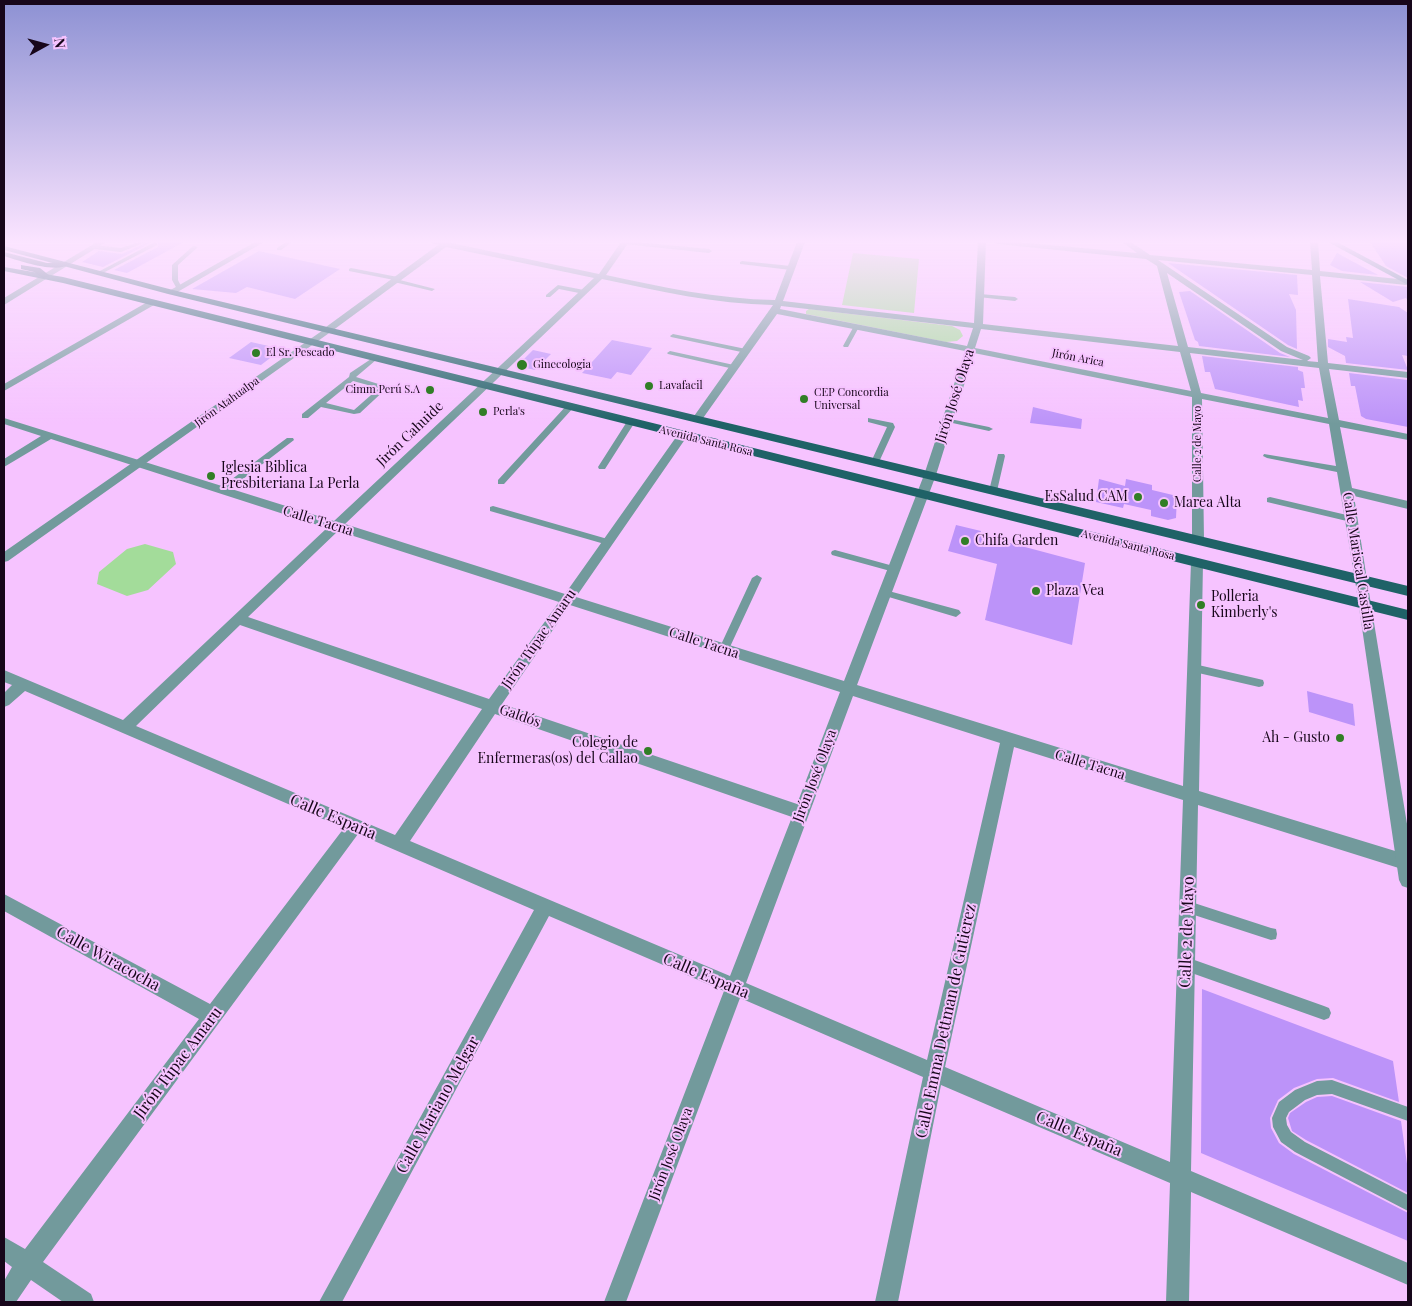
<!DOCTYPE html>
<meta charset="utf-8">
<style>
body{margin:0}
#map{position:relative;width:1412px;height:1306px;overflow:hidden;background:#f6c3ff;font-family:"Playfair Display",serif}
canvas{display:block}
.frame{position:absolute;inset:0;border:5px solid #17061a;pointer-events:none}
.north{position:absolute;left:20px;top:20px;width:50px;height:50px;-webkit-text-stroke:4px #f6c3ff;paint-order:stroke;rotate:83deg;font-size:14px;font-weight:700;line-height:20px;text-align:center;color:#17061a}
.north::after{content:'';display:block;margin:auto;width:18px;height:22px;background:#17061a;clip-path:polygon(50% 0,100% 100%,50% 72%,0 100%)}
</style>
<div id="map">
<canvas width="1412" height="1306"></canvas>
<div class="frame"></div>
<div class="north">N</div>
</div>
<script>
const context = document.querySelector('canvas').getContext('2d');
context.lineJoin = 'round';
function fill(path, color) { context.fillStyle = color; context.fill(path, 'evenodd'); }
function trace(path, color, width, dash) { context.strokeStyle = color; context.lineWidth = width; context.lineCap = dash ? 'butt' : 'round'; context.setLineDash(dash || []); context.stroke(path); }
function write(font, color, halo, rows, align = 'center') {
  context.font = font + ' "Playfair Display",serif'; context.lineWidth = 4; context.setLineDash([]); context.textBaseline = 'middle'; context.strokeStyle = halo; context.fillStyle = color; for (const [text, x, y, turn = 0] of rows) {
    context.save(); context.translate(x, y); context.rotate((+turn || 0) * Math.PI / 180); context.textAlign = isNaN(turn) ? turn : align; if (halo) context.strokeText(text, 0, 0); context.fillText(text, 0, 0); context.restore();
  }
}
fill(new Path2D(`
 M853,253L919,259L914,313L842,305Z
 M809,309L952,326L960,330L963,336L957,341L946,342L806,314V311Z
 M145,544L173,552L176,564L148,590L127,596L97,584L99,572L127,549Z`), '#a3dc9a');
fill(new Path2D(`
 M148,242H152L103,267L82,262L99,251L122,254Z
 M158,242H184L127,273L114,270L158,247Z
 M1370,242H1408V278L1386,266Z
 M259,251L340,269L295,299L247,287L236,293L192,289Z
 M1337,253L1378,275L1342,271L1330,265Z
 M1168,263L1297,275L1298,295L1289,294L1296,310L1297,349L1288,345Z
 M1360,282L1408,287V301L1406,298L1393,302Z
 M1190,291L1280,353L1290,357L1199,346L1198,342L1195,340L1179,292Z
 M1348,299L1399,307L1408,313V356L1402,355L1408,370L1346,363L1345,356L1328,347V339L1347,342L1346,337L1353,338Z
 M612,340L652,348L631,375L617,372L611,379L582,373Z
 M251,342L282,349L261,365L229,358Z
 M533,350L551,354L535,370L517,366Z
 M1202,356L1298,367V370L1303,372L1305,388H1301L1303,401L1298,400L1299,407L1215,389L1210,372H1205Z
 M1349,373L1408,380V427L1366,419L1361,416L1355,386H1351Z
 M1033,407L1082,419L1081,429L1030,423Z
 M1099,479L1125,486L1126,479L1152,485V490L1177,496L1176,518L1168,520L1151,516V510L1124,504L1123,508L1096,502Z
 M956,525L981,531L980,535L1085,563L1072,645L985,620L997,564L948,551Z
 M1307,691L1353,704L1355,726L1309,712Z
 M1202,989L1393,1061L1399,1102L1333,1078L1317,1079L1294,1088L1278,1100L1270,1118L1271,1128L1279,1143L1294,1154L1408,1213V1241L1201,1153Z
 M1332,1096L1401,1121L1408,1171V1193L1306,1140L1292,1131L1288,1118L1290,1113L1306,1102L1317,1097Z`), '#bc93f9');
fill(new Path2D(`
 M139,242H146L121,252L94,249L91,247L94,245L121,248Z
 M155,242L157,243V245L101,274L96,273Z
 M286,242H292L281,250H277V248Z
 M621,242H637L709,249L712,251L709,253L624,244Z
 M193,246L198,247L178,265V280L182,288L177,289L172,280V265Z
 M742,261L791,266L794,268L791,270L740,264V262Z
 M351,268L398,277L400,278V280L435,289L432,291L394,282V280L349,271V269Z
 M558,285L584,290L587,292L584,294L559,289L550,297H546V295Z
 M980,294L1015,297L1018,299L1015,301L978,297V295Z
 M854,326L859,327L848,347H844L843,346Z
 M673,334L746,349L749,351L746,353L671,337L670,336Z
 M670,351L734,365L738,367L734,369L668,354L667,353Z
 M374,357L377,359L376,360L356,377L388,387L360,413L354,414L321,407L308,418H302V414L349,377L350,373ZM353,381L379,388L354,410L326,403Z
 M567,405H573L574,407L504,484H498V480Z
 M868,418L893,423L895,427L879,462L875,464L871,462L887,427L868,422Z
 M945,418L989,427L993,429L989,431L948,422H945Z
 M628,420H631L635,422L605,469H599L598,467Z
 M287,438H293L294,440L226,492H220V488Z
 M998,454H1004L1005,456L997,491L993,494L989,491Z
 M1264,454L1342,467L1346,470L1342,473L1267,458L1263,456Z
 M1270,497L1351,516L1355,519L1351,522L1267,502V498Z
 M493,506L611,540L612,542L608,545L490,511V507Z
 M835,550L897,567L899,569L894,572L832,555L831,553L832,551Z
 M757,575L762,578L729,649L728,652H720L719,649L752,578Z
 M885,590L959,610L961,613L956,617L882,595L880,593Z
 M1194,664L1259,679L1263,680L1264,683L1263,686L1259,687L1194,672L1190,671L1189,668L1190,665Z
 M1188,901L1271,928L1276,929L1277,934L1276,939L1271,940L1188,913L1184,911L1182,907L1184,903Z
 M1186,957L1324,1006L1329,1008L1331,1013L1329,1018L1324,1020L1186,971L1181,969L1179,964L1181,959Z
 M1332,1080L1408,1107V1121L1332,1094L1317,1095L1305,1100L1289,1112L1286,1118L1287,1125L1291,1132L1305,1142L1408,1195V1211L1295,1152L1281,1142L1273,1127L1272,1118L1279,1102L1295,1090L1317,1081Z`), '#729a9c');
fill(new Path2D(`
 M255,242H264L174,294L167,292Z
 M429,242H452L451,243L599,274L621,242H629L606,275C662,287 717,299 775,300L797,242H805L783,301L974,323L978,242H986L983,324L1178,346L1157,266L1146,259L997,244L993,242H1017L1137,253L1122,242H1131L1150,255L1312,270L1310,242H1318L1320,271L1408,280V284L1406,285L1320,276L1328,363L1408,372V378L1329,369L1339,420L1408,434V440L1340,427L1352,488L1408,501V509L1354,496L1367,580L1365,583H1357L1355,580L1329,424L1202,399L1204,540L1198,544L1192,540V397L974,353L936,475L857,685L1183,786L1191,562L1193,559H1201L1203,562L1199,791L1405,854L1408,855V869L1405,870L1198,805L1191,1171L1408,1263V1285L1191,1192L1189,1302H1166L1170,1183L941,1085L898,1302H875L923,1077L740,998L626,1302H604L724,991L549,916L342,1302H319L534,910L358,834L43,1262L91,1294L94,1302H63L31,1280L16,1302H4V1281L12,1267L4,1261V1237L25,1249L199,1019L4,911V894L210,1004L344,828L25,691L9,705L4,707V693L12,685L4,682V670L123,720L327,528L51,439L4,467V459L41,436L4,424V418L334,521L594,278L446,247L332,331H326V327L438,245ZM1158,260L1312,275L1318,362L1307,361L1311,358L1309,356L1287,347ZM1167,273L1281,351L1303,360L1188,347ZM602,279C659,291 715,304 773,305L692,419L697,422L701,421L777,314L965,351L924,475L844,681L576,597L688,435L687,433H679L565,594L345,524ZM781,306L973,328L967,346L780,309ZM981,329L1180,352L1191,391L975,348ZM1190,353L1319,368L1328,418L1201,393ZM338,531L559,602L489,699L248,617ZM570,605L840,692L797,804L502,704ZM240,625L482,709L395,835L136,726ZM853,696L1000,743L927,1060L746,983ZM495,714L792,817L730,976L410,841ZM1014,747L1183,800L1170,1162L945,1067Z
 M151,300L154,301V305L4,391V384Z`), '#729a9c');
fill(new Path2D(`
 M97,242H106L4,305V298Z
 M329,326L332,327V331L8,561L4,562V552Z
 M1361,575L1365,577L1367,580L1408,830V888L1402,886L1399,880L1355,580L1357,577Z`), '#729a9c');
fill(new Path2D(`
 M1328,242H1337L1408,280V285Z`), '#3a7b7f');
fill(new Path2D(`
 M4,246L173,290L1408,586V596L168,294L4,250Z
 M4,267L63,277L1408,610V620L63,283L4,271Z`), '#1f6267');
fill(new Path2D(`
 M4,252L47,263L66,262L70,264C56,274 20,261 4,256Z
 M21,265L40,268L50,276L43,278L34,272L21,269Z`), '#18575c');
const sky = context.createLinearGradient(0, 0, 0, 424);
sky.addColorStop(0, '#8d91d3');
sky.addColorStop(0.57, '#fbe4ff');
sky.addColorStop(1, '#fbe4ff00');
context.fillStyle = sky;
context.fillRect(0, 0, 1412, 424);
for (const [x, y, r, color] of [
 [256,353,5,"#317e26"],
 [522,365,6,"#317e26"],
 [649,386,5,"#317e26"],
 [430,390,5,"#317e26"],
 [804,399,5,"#317e26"],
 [483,412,5,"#317e26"],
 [211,476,5,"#317e26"],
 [1138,497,5,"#317e26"],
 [1164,503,5,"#317e26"],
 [965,541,5,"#317e26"],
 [1036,591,5,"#317e26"],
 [1201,605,5,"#317e26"],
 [1340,738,5,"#317e26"],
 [648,751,5,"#317e26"]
]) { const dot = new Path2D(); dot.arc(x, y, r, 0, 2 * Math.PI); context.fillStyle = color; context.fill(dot); trace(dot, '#f6c3ff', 2); }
write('11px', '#17061a', '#f6c3ff', [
 ["El Sr. Pescado",266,353],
 ["Ginecologia",533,365],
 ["Lavafacil",659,386],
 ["Cimm Perú S.A",420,390,"right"],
 ["CEP Concordia",814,393],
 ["Universal",814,406],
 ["Perla's",493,412]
], 'left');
write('11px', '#17061a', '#f6c3ff', [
 ["Jirón Arica",1078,358,11],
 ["Jirón Atahualpa",227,402,-36],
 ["Avenida Santa Rosa",706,441,14],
 ["Calle 2 de Mayo",1198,444,-90],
 ["Avenida Santa Rosa",1128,545,14]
]);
write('14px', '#17061a', '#f6c3ff', [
 ["Jirón José Olaya",955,396,-72],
 ["Jirón Cahuide",410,434,-44],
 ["Calle Tacna",318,521,17],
 ["Calle Mariscal Castilla",1358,561,81],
 ["Jirón Túpac Amaru",539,639,-55],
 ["Calle Tacna",704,643,18],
 ["Galdós",520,716,19],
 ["Calle Tacna",1090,765,17],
 ["Jirón José Olaya",815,776,-69],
 ["Jirón José Olaya",671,1154,-69]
]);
write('14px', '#17061a', '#f6c3ff', [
 ["Iglesia Biblica",221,468],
 ["Presbiteriana La Perla",221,484],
 ["EsSalud CAM",1128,497,"right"],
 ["Marea Alta",1174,503],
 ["Chifa Garden",975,541],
 ["Plaza Vea",1046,591],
 ["Polleria",1211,597],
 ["Kimberly's",1211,613],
 ["Ah - Gusto",1330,738,"right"],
 ["Colegio de",638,743,"right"],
 ["Enfermeras(os) del Callao",638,759,"right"]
], 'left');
write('16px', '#17061a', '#f6c3ff', [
 ["Calle España",333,817,23],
 ["Calle 2 de Mayo",1187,932,-88],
 ["Calle Wiracocha",108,959,29],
 ["Calle España",706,976,23],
 ["Calle Emma Dettman de Gutierez",946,1021,-78],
 ["Jirón Túpac Amaru",178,1063,-53],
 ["Calle Mariano Melgar",438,1105,-61],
 ["Calle España",1079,1134,23]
]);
</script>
